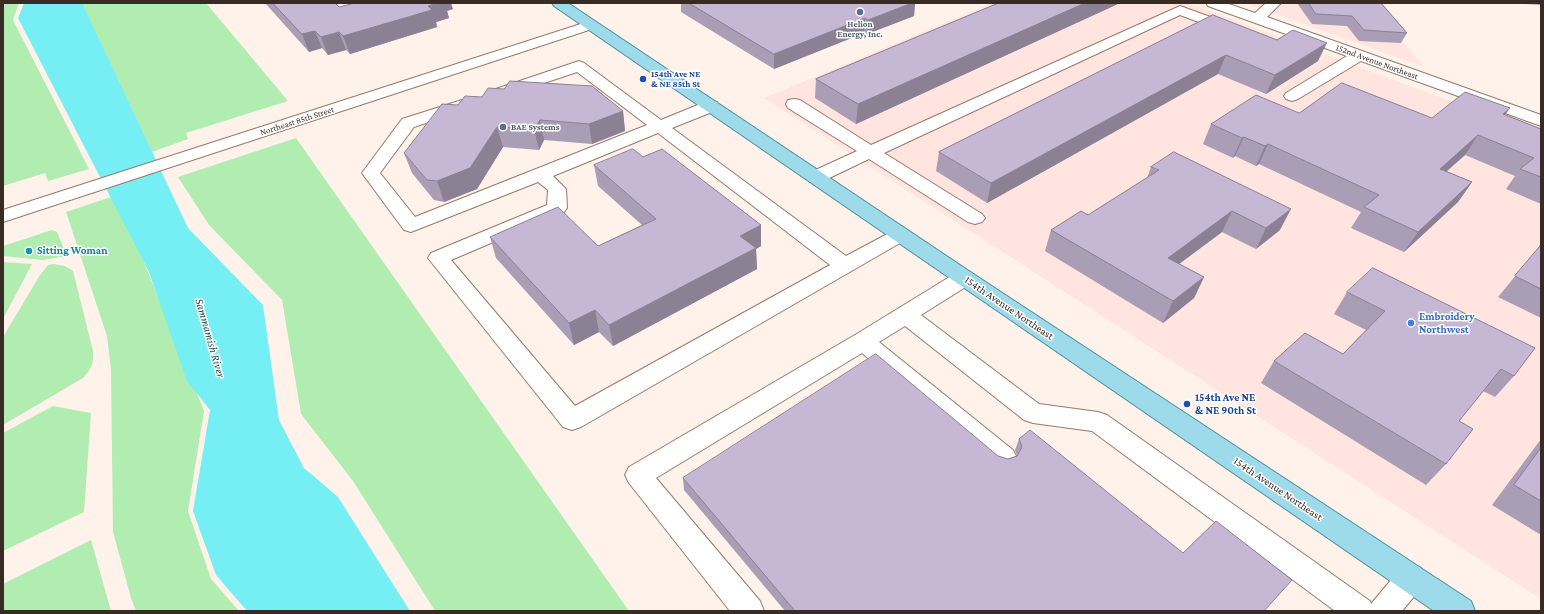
<!DOCTYPE html>
<style>
body{margin:0}
#map{position:relative;width:1544px;height:614px;overflow:hidden;background:#fff2ea;font-family:"Crimson Pro",serif}
canvas{display:block}
.frame{position:absolute;inset:0;border:4px solid #372b24;pointer-events:none}
</style>
<div id="map">
<canvas width="1544" height="614"></canvas>
<div class="frame"></div>
</div>
<script>
const context = document.querySelector('canvas').getContext('2d');
context.lineJoin = 'round';
function fill(path, color) { context.fillStyle = color; context.fill(path, 'evenodd'); }
function trace(path, color, width, dash) { context.strokeStyle = color; context.lineWidth = width; context.lineCap = dash ? 'butt' : 'round'; context.setLineDash(dash || []); context.stroke(path); }
function write(font, color, halo, rows, align = 'center') {
  context.font = font + ' "Crimson Pro",serif'; context.lineWidth = 3; context.setLineDash([]); context.textBaseline = 'middle'; context.strokeStyle = halo; context.fillStyle = color; for (const [text, x, y, turn = 0] of rows) {
    context.save(); context.translate(x, y); context.rotate((+turn || 0) * Math.PI / 180); context.textAlign = isNaN(turn) ? turn : align; if (halo) context.strokeText(text, 0, 0); context.fillText(text, 0, 0); context.restore();
  }
}
fill(new Path2D(`
 M993,3H1188L1541,135V599L764,98Z
 M1245,3H1370L1424,67Z`), '#ffe4e0');
fill(new Path2D(`
 M3,3H19L13,20L89,169L48,181L45,173L3,186Z
 M81,3H206L288,101L186,133L188,139L152,152Z
 M296,138L629,611H435L353,481L301,414L282,300L209,225L178,177Z
 M117,195L204,411L188,511L211,579L239,611H136L131,598L113,532L111,370L107,336L66,212Z
 M52,230L57,232L67,256L43,260L3,256V246Z
 M3,262L32,264L3,319Z
 M54,264L65,266L73,271L93,351C94,363 91,370 83,378L3,425V337L40,275L48,265Z
 M53,406L91,413L84,512L3,551V433Z
 M91,540L111,611H3V584Z`), '#b1edb1');
fill(new Path2D(`
 M24,3H82L188,228L263,305L279,420L304,468L338,497L410,611H247L216,575L193,511L210,410L187,381L149,272L18,18Z`), '#75eff4');
const minor = new Path2D(`
 M1206,3H1226L1255,13L1266,3H1281L1267,17L1541,115V126L1361,61L1298,99L1292,101L1286,99L1284,96L1286,93L1347,56L1208,6Z
 M1180,6L1238,27L1240,30L1238,33L1233,34L1228,33L1180,15L884,153L982,214L985,218L982,222L975,224L968,222L869,159L823,181L816,183L809,181L807,177L809,173L857,151L788,108L786,104L788,100L794,99L800,100L871,145Z
 M590,21L595,22L597,25L595,28L3,222V210Z
 M579,61L584,63L661,120L705,102L711,101L717,102L719,106L717,110L672,128L846,256L893,231L900,229L907,231L910,235L907,239L581,427L572,430L563,427L428,258L431,253L547,205L548,190L538,182L411,232L404,230L362,173L402,119L462,100L468,101L470,105L468,109L414,127L380,173L415,217L647,125L577,72L502,97L496,95L494,92L496,89ZM658,133L830,265L575,406L451,260L564,212L567,208L566,189L553,176Z
 M964,271L972,273L975,278L972,283L921,315L1039,404L1098,412L1107,415L1370,601L1371,604L1401,568L1411,564L1421,568L1426,578L1421,588L1402,611H1335L1092,431L1033,423L1024,420L905,326L879,342L1013,450L1017,458L1013,466L1004,469L995,466L862,353L656,478L760,601L764,611H730L629,483L625,475L629,467L855,335L956,273Z`);
const major = new Path2D(`
 M552,3H568L972,273L1471,601L1475,611H1434L554,6Z`);
trace(minor, '#967a69', 2);
trace(major, '#4e8c9c', 2);
fill(minor, '#fff');
fill(major, '#9ddaea');
fill(new Path2D(`
 M265,3H335L339,7L453,9L447,11L449,18L436,22L437,27L350,54L346,50L328,55L322,48L309,52Z
 M681,3H915L914,16L867,34L864,33L774,69L681,12Z
 M999,3H1120L856,124L815,98L816,79Z
 M1297,3H1381L1407,33L1401,43L1359,41L1347,26L1312,24Z
 M1510,3H1541V5Z
 M1213,15L1318,61L1266,94L1218,74L987,203L936,171L939,152Z
 M458,105L623,111L625,131L592,144L544,140L539,150L503,147L477,189L444,202L434,200L412,173L404,153Z
 M1299,113L1432,118L1505,115L1541,129V204L1506,189L1515,176L1465,155L1446,171L1472,182L1458,202L1404,252L1351,228L1361,212L1259,164L1256,166L1235,156L1233,158L1203,144L1211,124Z
 M643,157L761,225V246L756,249L757,269L613,346L599,332L574,345L496,258L490,237L598,246L642,225L598,186L594,165Z
 M1151,167L1280,230L1256,249L1222,232L1179,264L1204,277L1194,298L1163,323L1045,251L1051,230L1088,215L1147,178Z
 M1541,245V318L1498,297Z
 M1347,292L1514,376L1495,397L1483,391L1459,421L1446,464L1426,485L1261,383L1274,361L1343,354L1366,330L1334,314Z
 M1019,439L1183,553L1265,611H785L684,490L683,478L998,456L1008,459L1017,456L1015,450Z
 M1541,439V535L1492,505Z`), '#aa9db6');
fill(new Path2D(`
 M438,3H451L453,9L447,11L449,18L436,22L437,27L350,54L343,36L428,6Z
 M912,3H915L914,16L867,34L868,20Z
 M1085,3H1120L856,124L858,104Z
 M865,18L864,33L774,69V54Z
 M315,31L322,48L309,52L302,34Z
 M339,32L346,50L328,55L321,37Z
 M1327,43L1318,61L1266,94L1275,75Z
 M1226,55L1218,74L987,203L991,183Z
 M1510,108L1497,127L1503,114Z
 M623,111L625,131L592,144L589,124Z
 M540,120L544,140L539,150L534,129Z
 M497,127L503,147L477,189L444,202L437,181Z
 M1478,135L1465,155L1427,189L1440,169Z
 M1244,137L1235,156L1233,158L1242,138Z
 M1268,144L1259,164L1256,166L1265,146Z
 M1472,182L1458,202L1404,252L1418,232Z
 M1291,209L1280,230L1256,249L1266,228Z
 M1232,211L1222,232L1159,279L1168,258Z
 M761,225V246L756,249L757,269L613,346L609,325L740,236Z
 M1204,277L1194,298L1163,323L1173,301Z
 M595,310L599,332L574,345L569,323Z`), '#8b8094');
const building = new Path2D(`
 M273,3H335L339,7L355,3H438L428,6L432,10L343,36L339,32L321,37L315,31L302,34Z
 M689,3H912L868,20L865,18L774,54Z
 M999,3H1085L858,104L816,79Z
 M1309,3H1381L1407,33L1364,30L1352,16L1316,14Z
 M1213,15L1277,40L1293,30L1327,43L1275,75L1226,55L991,183L939,152Z
 M510,81L592,86L623,111L589,124L540,120L534,129L497,127L470,168L437,181L427,180L404,153L442,104L458,105L465,96L482,97L488,88L504,89Z
 M1342,83L1432,118L1465,92L1510,108L1503,114L1541,129V177L1520,169L1534,158L1478,135L1440,169L1472,182L1418,232L1364,207L1379,195L1268,144L1265,146L1244,137L1242,138L1211,124L1256,95L1299,113Z
 M633,149L643,157L662,149L761,225L740,236L756,248L609,325L595,310L569,323L490,237L558,207L598,246L656,219L594,165Z
 M1174,152L1291,209L1266,228L1232,211L1168,258L1204,277L1173,301L1051,230L1081,211L1088,215L1159,170L1151,167Z
 M1541,245V289L1515,276Z
 M1373,268L1535,348L1514,376L1501,369L1459,421L1473,429L1446,464L1274,361L1305,333L1343,354L1385,311L1347,292Z
 M876,354L998,456L1008,459L1017,456L1022,447L1019,439L1030,430L1183,553L1216,521L1292,580L1264,611H795L683,478Z
 M1541,448V501L1514,485Z`);
fill(building, '#c6b7d4');
trace(building, '#8b8094', 1);
for (const [x, y, r, color] of [
 [860,12,4,"#5c6f8a"],
 [643,79,4,"#1a4fb4"],
 [503,127,4,"#5c6f8a"],
 [29,251,4,"#0f9aa8"],
 [1411,323,4,"#3f7fe0"],
 [1187,404,4,"#1a4fb4"]
]) { const dot = new Path2D(); dot.arc(x, y, r, 0, 2 * Math.PI); context.fillStyle = color; context.fill(dot); trace(dot, '#fff', 1.5); }
write('bold 9px', '#4e5e75', '#fff', [
 ["Helion",860,24],
 ["Energy, Inc.",860,34],
 ["BAE Systems",511,127,"left"]
]);
write('9px', '#372b24', '#fff', [
 ["152nd Avenue Northeast",1377,62,20],
 ["Northeast 85th Street",297,121,-18]
]);
write('bold 9px', '#164399', '#fff', [
 ["154th Ave NE",651,74],
 ["& NE 85th St",651,84]
], 'left');
write('bold 11px', '#0d838f', '#fff', [
 ["Sitting Woman",37,251]
], 'left');
write('11px', '#372b24', '#fff', [
 ["154th Avenue Northeast",1009,308,34],
 ["154th Avenue Northeast",1278,489,34]
]);
write('bold 11px', '#366cbe', '#fff', [
 ["Embroidery",1419,317],
 ["Northwest",1419,330]
], 'left');
write('bold 11px', '#164399', '#fff', [
 ["154th Ave NE",1195,398],
 ["& NE 90th St",1195,411]
], 'left');
write('italic 12px', '#1c5154', '#fff', [
 ["Sammamish River",210,338,74]
]);
</script>
